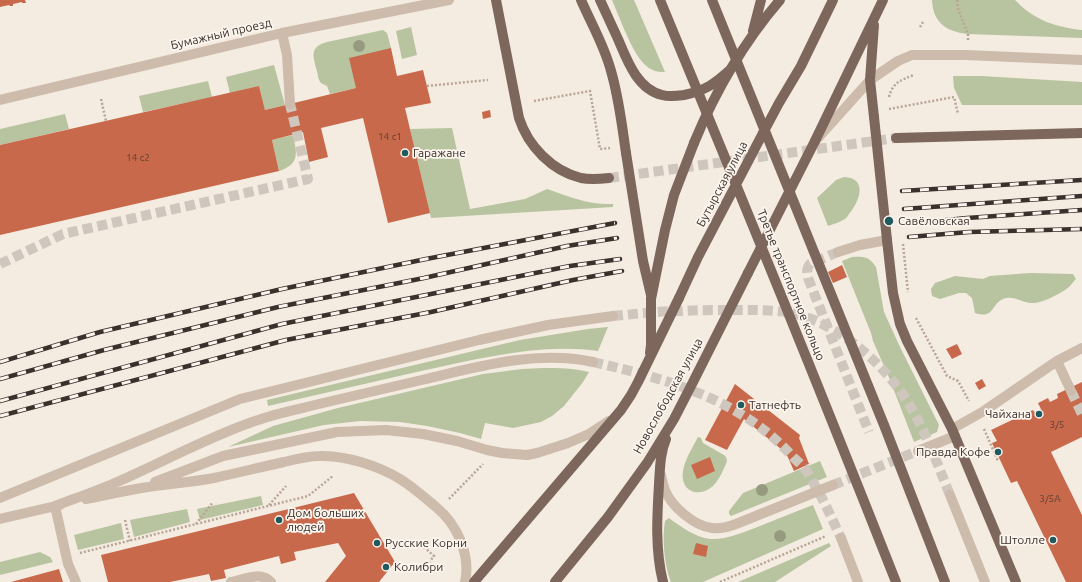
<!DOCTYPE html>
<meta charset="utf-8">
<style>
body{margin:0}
canvas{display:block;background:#f4ebe1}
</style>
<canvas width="1082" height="582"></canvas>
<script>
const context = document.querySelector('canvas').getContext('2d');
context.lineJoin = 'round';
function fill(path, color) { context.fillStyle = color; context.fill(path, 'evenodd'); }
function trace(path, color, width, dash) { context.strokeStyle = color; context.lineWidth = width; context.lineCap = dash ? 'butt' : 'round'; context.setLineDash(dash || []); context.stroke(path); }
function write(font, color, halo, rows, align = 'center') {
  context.font = font + ' Ubuntu,sans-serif'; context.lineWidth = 3.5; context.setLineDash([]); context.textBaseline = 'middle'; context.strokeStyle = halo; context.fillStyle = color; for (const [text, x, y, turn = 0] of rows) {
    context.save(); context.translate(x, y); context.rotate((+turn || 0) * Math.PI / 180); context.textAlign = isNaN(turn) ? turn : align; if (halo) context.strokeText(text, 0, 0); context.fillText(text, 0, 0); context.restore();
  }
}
fill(new Path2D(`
 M612,0H634L665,72C642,74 632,46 624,29C620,19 616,10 612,0Z
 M932,0H1015C1034,20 1055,27 1082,30V38L968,34C947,32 933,23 932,0Z
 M411,27L417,55L402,59L396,31Z
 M383,30L387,33L391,48L356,88L330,94L327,86C325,85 323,84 321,83C318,80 318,74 317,71C313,56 309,47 327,42Z
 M274,65L285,105L265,110L259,86L230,93L226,77Z
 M953,76H981L1082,82V105H962L954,88Z
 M208,81L212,97L143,112L139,96Z
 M65,114L69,129L0,145V129Z
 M452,128L470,209L525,199L547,189C570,197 588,205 613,204V207L431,218L410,129Z
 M293,135C297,153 300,164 279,171L272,140Z
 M844,177C868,178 860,201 849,214C848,216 847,217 845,219C841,222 833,224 828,226L817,198L836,180Z
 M852,257C865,256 869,257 876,267L884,312L900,347L939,425L937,432L914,442L888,375L873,341L871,333L842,261Z
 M1030,273L1073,274L1076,279C1072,283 1069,288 1065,290C1057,295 1042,303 1033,303C1023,303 1015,296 1006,298C990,302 996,320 975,313L972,298L966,293H959L940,299L932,296L931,289L935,283L955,276L983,279L990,276Z
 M608,327L598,351C539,343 479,359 421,371C370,383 319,394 268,406L267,400L520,340L588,329Z
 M543,368C559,368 573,368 589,372L583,382L564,406L552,416L541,422L513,428L485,423L481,439L460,433L427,426L400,422L360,421L324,425L228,447L273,426L338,408L483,374L522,369Z
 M698,437L701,438L703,443L724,455L726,457L727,461C724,469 719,480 713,486C698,499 680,491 683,471C685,459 693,447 698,437Z
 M820,461L827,477L731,516L729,514V511L743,493Z
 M261,496L263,505L200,520L197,509Z
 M813,505L823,529L703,582H671C664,565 662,538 665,521L669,518C681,527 695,537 710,539C726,540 741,533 755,528C775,520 794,512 813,505Z
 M187,509L190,522L134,537L130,520Z
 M121,523L124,539L78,550L74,535Z
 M829,543L831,546L775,582H738Z
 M40,552L50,557L53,562L0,575V562Z`), '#b8c4a0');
fill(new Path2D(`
 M0,0H25L26,3H22V2L13,4V6H10L9,5L0,7Z
 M391,48L397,76L423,70L431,103L405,108L430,213L388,223L363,118L321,128L328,157L309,162L303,132L272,140L279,171L0,235V145L259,86L265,110L356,88L349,58Z
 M490,110L491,117L483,119L482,112Z
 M842,265L847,277L833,283L828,272Z
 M957,344L962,354L952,359L946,349Z
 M982,379L986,386L979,390L975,383Z
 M1082,382V437L1051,452L1082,515V582H1066L1017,481L1011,483L992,443L997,441L991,430L1033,410L1034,412L1041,409L1038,403L1048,398L1050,402L1058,398L1057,394Z
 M735,384L800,435L799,438L809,464L794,471L786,453L744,419L727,450L705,440Z
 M710,457L715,471L697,479L691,465Z
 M354,493L395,562L379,582H325L346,556L338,543L294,552L296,560L281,564L279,556L224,570L226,578L211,581L209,574L170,582H108L101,555Z
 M696,543L708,546L706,557L693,554Z
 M59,569L63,582H11Z`), '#c8694b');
trace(new Path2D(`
 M838,252L810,264C806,269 807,272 808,278L869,432
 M0,264L63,234L308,179L290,104
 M613,316C636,314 659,311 682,311C698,310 715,310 731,310C752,310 783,309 803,316C847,331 887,367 910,406C927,434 938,466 950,495
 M593,362C667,379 741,399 793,457C798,462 804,467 808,473C811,478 814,484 817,489C826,505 833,521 841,538
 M1071,391L1082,414
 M833,485L918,451`), '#cfc6bd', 10, [10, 5]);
trace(new Path2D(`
 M609,178L896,138`), '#cfc6bd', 10, [10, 5]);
trace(new Path2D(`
 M957,0L958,9L968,34V40
 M920,27L923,22
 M427,86L488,80
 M889,97C893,82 901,80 914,75
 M101,99L106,121
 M534,101L590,91L600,149L610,148
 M889,109L954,97L958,114
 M916,318L947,376L958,381L969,401
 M984,429L998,461
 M449,499L483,464
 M269,505L286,486
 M125,520L130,541
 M196,524L213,502
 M424,547L434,556L426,566
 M80,553L308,496L333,476
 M720,582L826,536`), '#b9a596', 2.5, [2, 2]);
trace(new Path2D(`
 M282,33L287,55L290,104
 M0,100L282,33L449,0
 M818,138L870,80L898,61L912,55H966L1082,60
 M838,252L860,245L887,240
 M1057,361L1071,391
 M952,429L984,411L1057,361L1082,348
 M918,451L955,436
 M661,475C662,479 663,485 665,490C671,506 694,526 712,528C720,529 728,527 736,524L833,485
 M155,482L223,456L337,432L386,430L423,434L457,441L487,450L502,453L527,455L537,453L568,443L589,434L609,421
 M950,495L985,582
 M0,498L240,399L479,340L548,325L613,316
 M86,499C102,496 119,492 136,489C162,484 188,483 214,478C237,473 261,467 284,462C296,459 308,456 320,456C345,455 379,466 400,479C413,487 424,497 436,507C457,524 471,555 465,582
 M55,506C76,498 97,491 117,482C163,462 208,437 255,421C277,413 300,409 323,403C357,395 392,387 426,379C480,366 538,350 593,362
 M55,506L68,564L76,582
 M0,519L60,505
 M841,538L858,582
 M231,582C245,579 260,571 271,582`), '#cdbbac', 10);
trace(new Path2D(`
 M496,0L519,118C528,146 552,171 581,178C591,180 600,179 609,178
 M581,0C591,23 605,47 611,71C619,98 622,126 626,153
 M600,0C606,13 612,26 618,39C627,60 637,89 662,95C669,97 677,96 684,95C705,91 716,83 731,69
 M874,25L870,80L874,117
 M753,31L761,0
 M763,133L779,103L801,66L833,0
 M896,138L1082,133
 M815,141L883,0
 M694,143C715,92 744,42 780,0
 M887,240L893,293L900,324L907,341L952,429L1016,582
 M650,353L651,345V299
 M474,582L621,410L631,395L638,382L679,298
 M555,582L608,517L647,463L674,419L691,386L748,273
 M663,582C655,550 657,517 659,484C660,469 660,453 666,439`), '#7d675c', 10);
const rail = new Path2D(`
 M902,191L1082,180
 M904,209L1082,196
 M907,224L967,218L1082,210
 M909,237L969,232L1082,229
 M0,362L100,332L282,289L426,259L615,223
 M0,379L104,350L278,307L424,278L567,246L617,238
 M0,401L282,324L570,266L620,259
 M0,416L286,340L431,312L573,280L622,271`);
trace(rail, '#3b302b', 4.5);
trace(rail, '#fbf5ee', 3, [9]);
trace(new Path2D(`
 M903,244L908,292`), '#b9a596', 2.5, [2, 2]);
trace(new Path2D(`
 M660,0C740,193 819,387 896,582
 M712,0L884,425L945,582
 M874,117L887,240
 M626,153L643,261L651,295
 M748,273L815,141
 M679,298L698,257L763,133
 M651,299L665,230L674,195L694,143`), '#7d675c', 10);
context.fillStyle = '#969b7f';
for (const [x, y] of [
 [359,46],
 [762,490],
 [780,536]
]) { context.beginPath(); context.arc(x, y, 6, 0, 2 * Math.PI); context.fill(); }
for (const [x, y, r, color] of [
 [405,153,4,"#1f5a5e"],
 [889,221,5,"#1f5a5e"],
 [741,405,4,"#1f5a5e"],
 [1039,414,4,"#1f5a5e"],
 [998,452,4,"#1f5a5e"],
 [279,520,4,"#1f5a5e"],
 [1053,540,4,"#1f5a5e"],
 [377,543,4,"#1f5a5e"],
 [386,567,4,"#1f5a5e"]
]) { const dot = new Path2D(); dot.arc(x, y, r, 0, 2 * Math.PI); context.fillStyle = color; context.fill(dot); trace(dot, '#fbf5ee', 1.5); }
write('10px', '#5e3e33', null, [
 ["14 с1",390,137],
 ["14 с2",138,158],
 ["3/5",1057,425],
 ["3/5А",1050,499]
]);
write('12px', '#3b302b', '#fbf5ee', [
 ["Бумажный проезд",221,34,-13],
 ["Бутырская улица",722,184,-62],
 ["Третье транспортное кольцо",791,285,68],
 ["Новослободская улица",668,396,-61]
]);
write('12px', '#3b302b', '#fbf5ee', [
 ["Гаражане",413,153],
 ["Савёловская",898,221],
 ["Татнефть",749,405],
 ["Чайхана",1031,414,"right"],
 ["Правда Кофе",990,452,"right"],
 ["Дом больших",287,513],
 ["людей",287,527],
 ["Штолле",1045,540,"right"],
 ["Русские Корни",385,543],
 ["Колибри",394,567]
], 'left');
</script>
